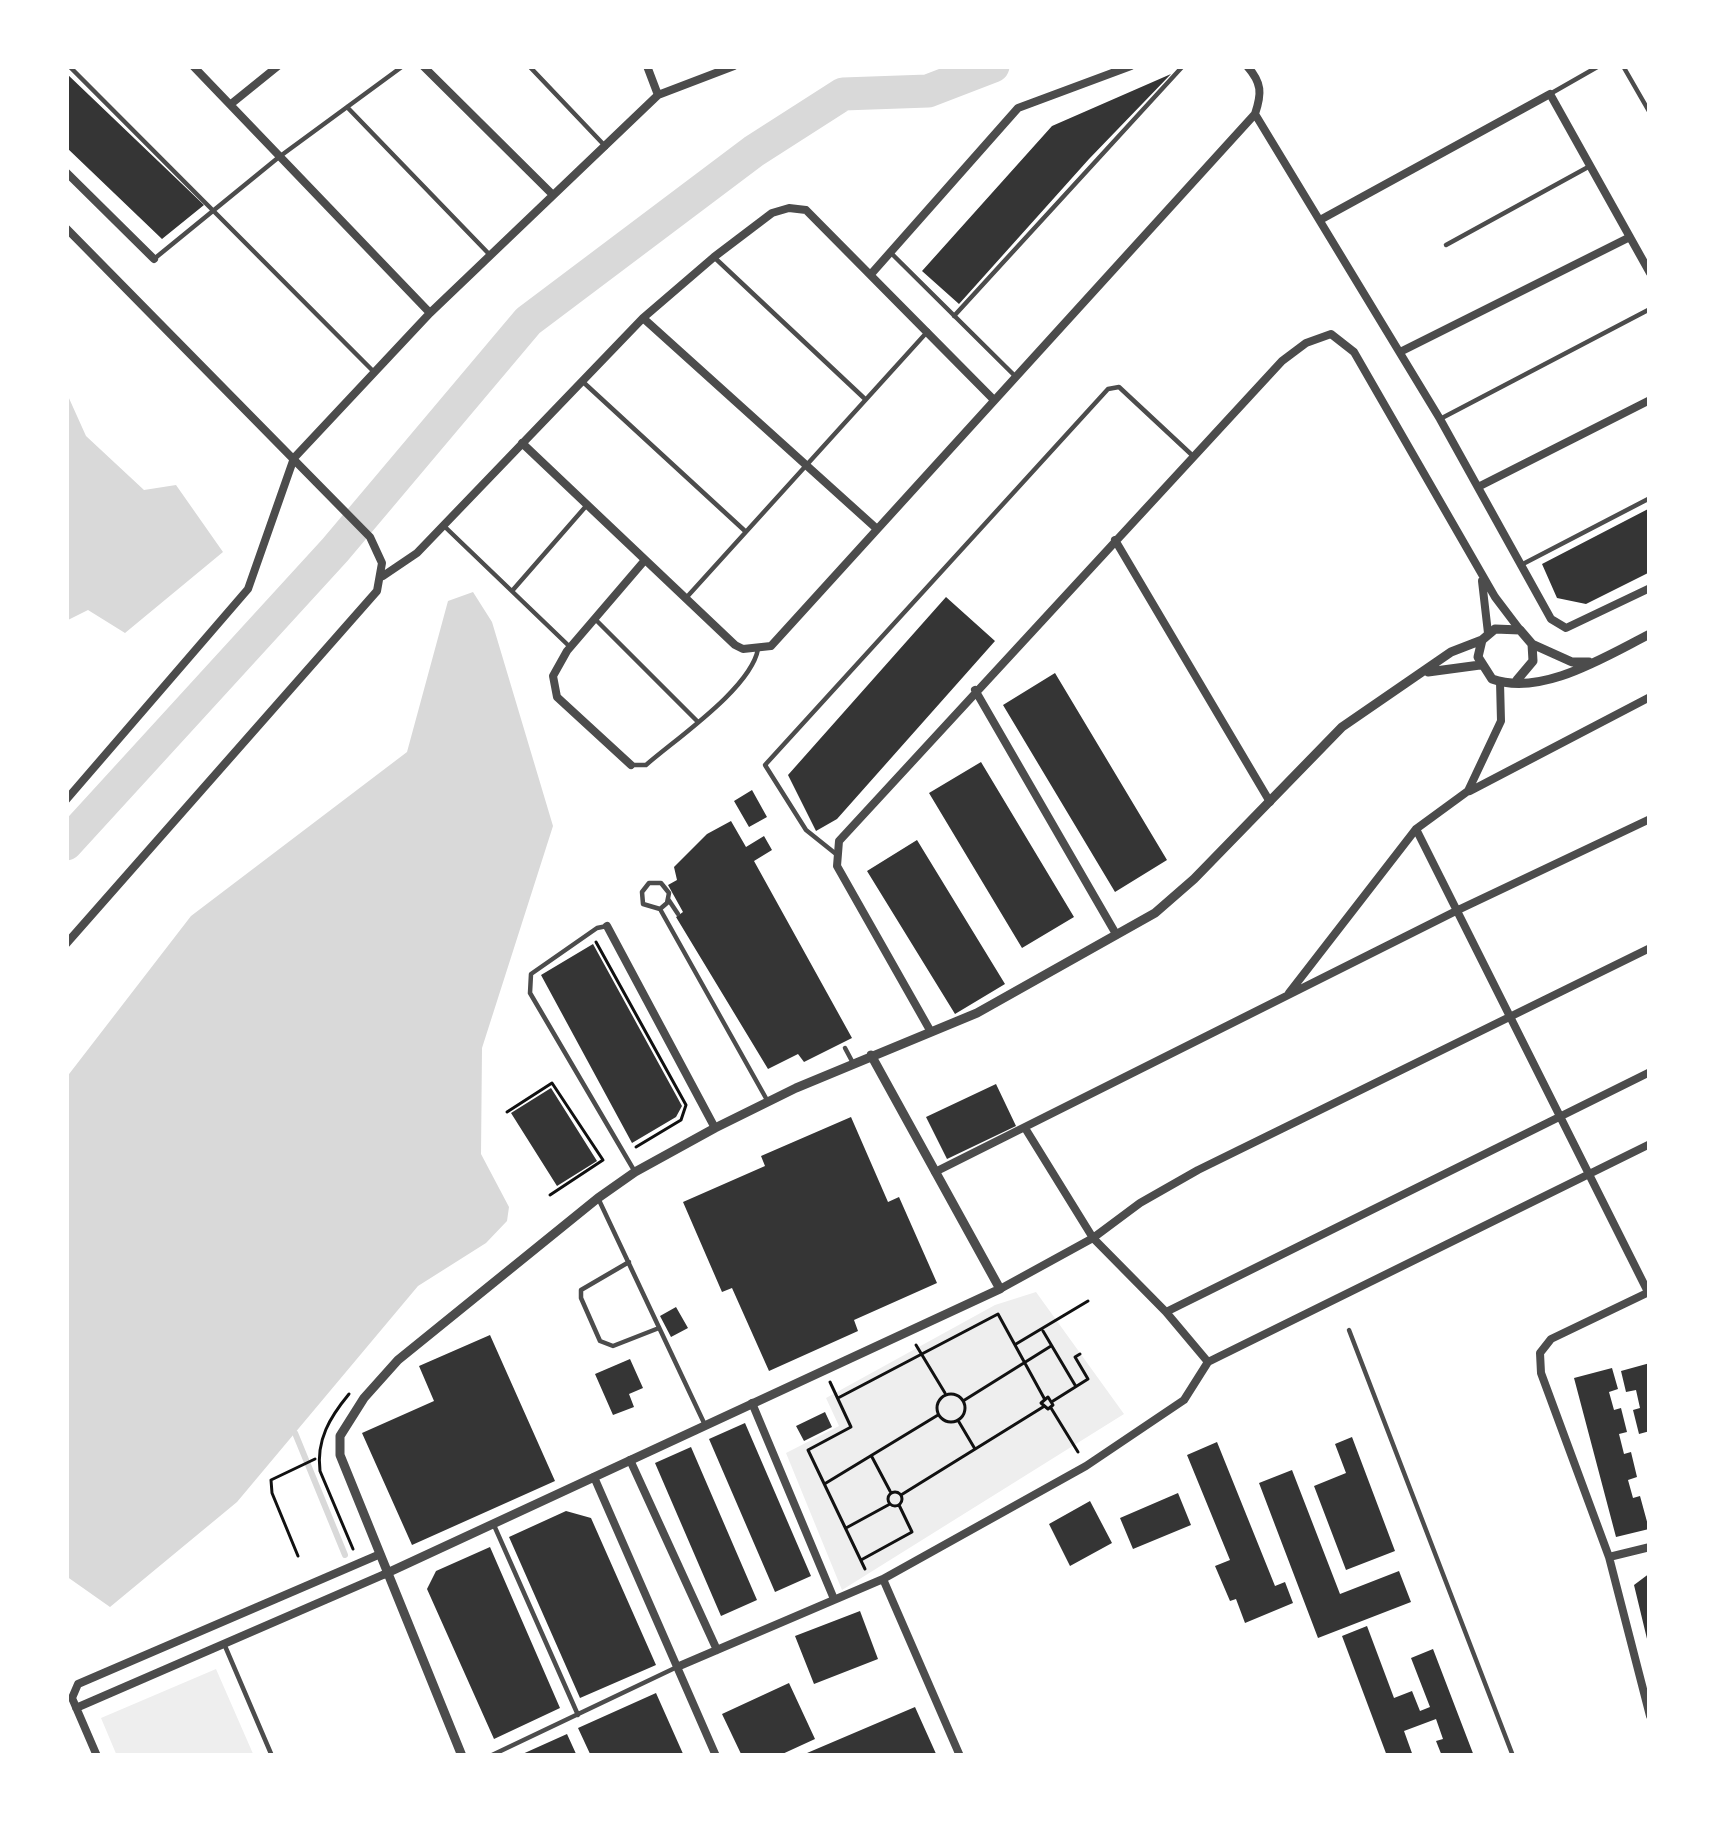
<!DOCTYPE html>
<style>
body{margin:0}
#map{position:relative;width:1716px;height:1822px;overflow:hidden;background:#fff;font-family:Roboto,sans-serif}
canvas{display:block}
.frame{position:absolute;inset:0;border:69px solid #fff;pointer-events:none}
</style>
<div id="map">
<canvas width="1716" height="1822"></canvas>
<div class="frame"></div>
</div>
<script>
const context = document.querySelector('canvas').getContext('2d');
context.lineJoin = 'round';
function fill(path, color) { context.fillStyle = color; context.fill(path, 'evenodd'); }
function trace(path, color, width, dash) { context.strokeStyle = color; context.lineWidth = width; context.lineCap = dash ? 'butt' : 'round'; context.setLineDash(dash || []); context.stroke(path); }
fill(new Path2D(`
 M1036,1292L1124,1414L842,1590L786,1453L839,1426L826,1398L995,1305Z
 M216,1669L254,1756H117L101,1718Z`), '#eee');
fill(new Path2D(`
 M68,396L86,436L144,490L176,485L223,552L125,633L88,610L66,621Z
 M473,592L492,622L553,826L482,1048L481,1154L509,1207L507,1221L486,1243L418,1286L237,1502L110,1607L66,1576V1078L191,916L407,752L448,601Z`), '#d9d9d9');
trace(new Path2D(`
 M295,1433L345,1555`), '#d9d9d9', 6);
trace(new Path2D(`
 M66,844L335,550L528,321L754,151L843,94L928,91L993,66`), '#d9d9d9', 33);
fill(new Path2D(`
 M66,73L204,205L162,239L66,147Z
 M1171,74L1089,159L959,304L922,271L1052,126Z
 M1650,508V572L1586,604L1557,598L1542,564Z
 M946,597L995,641L837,819L816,831L788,775Z
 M1055,673L1167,860L1115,892L1003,705Z
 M981,762L1074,917L1022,948L929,793Z
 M752,790L767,817L749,827L734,801Z
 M731,821L746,847L764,836L772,850L754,861L852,1038L804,1062L798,1054L768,1069L676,917L683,912L668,885L677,880L674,867L707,834Z
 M917,840L1005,984L955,1014L867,871Z
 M593,944L682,1106L676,1117L632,1143L541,975Z
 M996,1084L1016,1126L947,1159L926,1117Z
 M551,1088L597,1161L557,1186L511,1113Z
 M851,1117L888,1202L899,1197L937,1283L854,1320L858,1331L769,1371L732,1288L722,1292L683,1202L765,1166L761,1156Z
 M676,1307L688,1328L671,1337L660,1316Z
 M490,1335L555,1481L412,1545L362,1433L434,1401L419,1366Z
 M630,1359L643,1388L629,1394L634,1407L613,1415L595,1374Z
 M1650,1363V1431L1639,1434L1633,1410L1640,1408L1636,1390L1626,1392L1621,1371Z
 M1612,1368L1618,1389L1609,1392L1614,1410L1621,1408L1627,1432L1619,1434L1624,1454L1631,1452L1637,1477L1628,1480L1633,1498L1640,1496L1649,1529L1616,1537L1574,1378Z
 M825,1412L832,1427L804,1441L796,1426Z
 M745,1423L811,1576L775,1592L709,1439Z
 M1352,1437L1395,1551L1346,1570L1314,1486L1346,1473L1335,1444Z
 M1217,1442L1275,1586L1285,1582L1293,1603L1245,1623L1236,1599L1230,1601L1215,1566L1230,1560L1187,1455Z
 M691,1447L757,1600L721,1616L655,1463Z
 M1292,1470L1340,1594L1399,1571L1411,1602L1318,1638L1259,1483Z
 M1178,1493L1191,1525L1133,1549L1120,1518Z
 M1090,1501L1112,1543L1070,1566L1049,1524Z
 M566,1511L591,1518L656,1665L580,1698L509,1537Z
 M490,1547L560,1708L494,1739L427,1589L436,1571Z
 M1650,1573V1643H1648L1634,1585Z
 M860,1611L878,1659L814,1684L795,1636Z
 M1367,1626L1394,1698L1412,1691L1420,1711L1430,1707L1411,1658L1433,1649L1474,1756H1442L1436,1741L1443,1739L1436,1719L1404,1731L1413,1756H1387L1342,1636Z
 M789,1683L815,1739L778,1756H742L722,1714Z
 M656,1693L684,1756H591L578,1728Z
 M915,1707L937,1756H800Z
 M567,1734L577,1756H518Z`), '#353535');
trace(new Path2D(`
 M596,942L686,1105L681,1120L636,1147
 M507,1112L552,1083L603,1160L550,1195
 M1043,1331L1075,1385
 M1016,1344L1088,1301
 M916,1345L945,1393
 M830,1382L851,1427L808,1450L865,1569
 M937 1408a14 14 0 1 1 28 0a14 14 0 1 1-28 0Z
 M349,1394C330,1417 316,1440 320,1471L353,1549
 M1048,1397L1053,1405L1048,1409L1041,1403Z
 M838,1398L998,1314L1044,1398
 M963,1401L1051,1346
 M1053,1401L1088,1379L1075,1357L1080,1354
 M1051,1408L1078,1452
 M959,1422L975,1449
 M872,1457L890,1491
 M826,1483L938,1415
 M888 1499a7 7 0 1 1 14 0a7 7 0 1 1-14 0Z
 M901,1495L1043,1407
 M846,1528L890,1504
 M298,1556L272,1493L271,1480L315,1459
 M861,1560L912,1532L899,1505`), '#111', 3);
trace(new Path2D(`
 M69,66L374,372
 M529,66L606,147
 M1623,66L1650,113
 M1550,94L1599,66
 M347,107L489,254
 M1446,245L1590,166
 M892,254L1016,377
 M154,259L279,157L403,66
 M716,259L865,399
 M954,316L1183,66
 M582,381L745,531
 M1442,418L1650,309
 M443,525L569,646
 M1521,565L1650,498
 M512,591L587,505
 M686,598L928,331
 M595,619L697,721
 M631,765H646C677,738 751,688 758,649
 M836,854L806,830L765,765L1108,389L1119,387L1193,456
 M668,899L678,914
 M660,909L667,903L669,893L661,883H649L642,892L643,904L660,909L767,1100
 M607,926L597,928L531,974L530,993L635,1172
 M845,1048L853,1063
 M598,1198L705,1425
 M629,1262L581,1290V1298L600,1341L613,1346L659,1328
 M1349,1330L1513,1756
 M493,1523L578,1715
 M225,1646L272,1756
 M490,1756L677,1667`), '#4c4c4c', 4.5);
trace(new Path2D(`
 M193,66L430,313
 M423,66L553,195
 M647,66L658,95
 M231,104L278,66
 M1255,114L1440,419L1551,619L1566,628L1650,588
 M66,172L154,259
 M1320,220L1550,94L1650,273
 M66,228L370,537L382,563L377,591L66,944
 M872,273L1018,108L1131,66
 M643,318L877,529
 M1400,352L1630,237
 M522,443L735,645L743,649L771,646L1255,114C1262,93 1262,83 1247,66
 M1478,487L1650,400
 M1115,540L1270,802
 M383,576L417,553L643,318L714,257L772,213L789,208L806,210L994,400
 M1482,581L1488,633
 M975,690L1116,934
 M631,765L557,697L553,676L567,651L645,560
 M1470,791L1650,697
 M66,800L248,589L294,458L430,313L658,95L734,66
 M1416,829L1648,1292
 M607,926L715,1128
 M1289,993L1416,829L1468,791L1501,721L1500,682
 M931,1032L837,866L839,841L1282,361L1306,343L1331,334L1354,352L1495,597L1520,630
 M1025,1128L1093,1238L1166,1312L1208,1362
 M935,1172L1458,910L1650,819
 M1000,1289L1093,1238L1140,1203L1198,1170L1650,948
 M1649,1292L1551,1339L1540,1353L1541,1373L1609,1557L1650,1716
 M1166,1312L1650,1072
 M752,1403L834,1599
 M630,1460L717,1650
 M594,1477L716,1756
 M1609,1557L1650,1547
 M883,1579L960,1756
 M677,1667L883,1579L1086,1466L1184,1400L1208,1362L1650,1144
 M76,1708L385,1574
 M97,1756L72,1698L78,1684L378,1555`), '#4c4c4c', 8);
trace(new Path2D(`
 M1532,644L1572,662H1589
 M1428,672L1480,665
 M1517,680L1533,661L1532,644L1520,630L1495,629L1482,640L1478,657L1492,679C1542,697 1606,656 1650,634
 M385,1574L1000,1289L871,1055
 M462,1756L340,1455V1436L364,1398L398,1360L598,1198L635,1172L715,1128L796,1088L977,1013L1155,913L1194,879L1342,727L1451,652L1482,640`), '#4c4c4c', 9);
</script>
